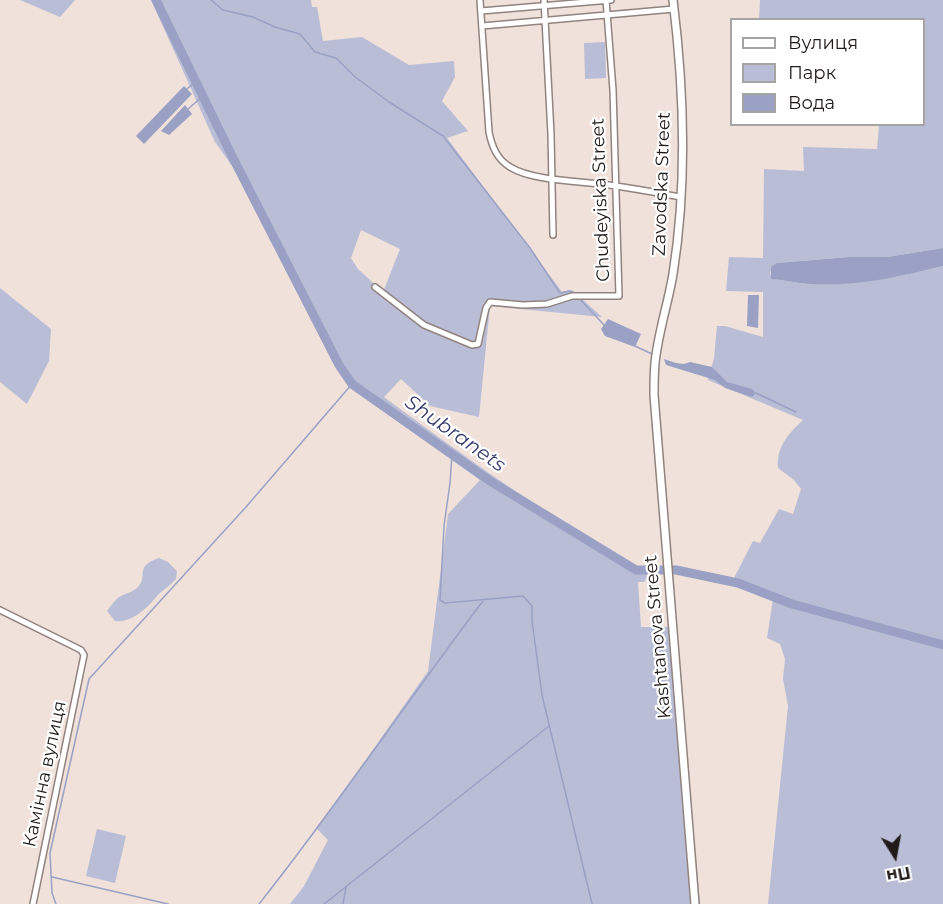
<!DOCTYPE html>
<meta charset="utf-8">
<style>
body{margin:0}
#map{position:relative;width:943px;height:904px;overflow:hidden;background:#f0e1db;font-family:Montserrat,sans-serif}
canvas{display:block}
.legend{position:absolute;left:730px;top:18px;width:195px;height:108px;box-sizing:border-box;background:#fff;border:2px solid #a6a4a3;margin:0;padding:8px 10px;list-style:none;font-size:18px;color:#201b19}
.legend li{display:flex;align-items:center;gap:12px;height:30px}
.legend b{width:30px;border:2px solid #a6a4a3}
.north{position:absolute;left:865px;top:826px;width:60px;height:60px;-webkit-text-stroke:4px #fff;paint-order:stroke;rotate:169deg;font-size:16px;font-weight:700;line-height:24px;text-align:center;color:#201b19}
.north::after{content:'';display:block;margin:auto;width:21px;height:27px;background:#201b19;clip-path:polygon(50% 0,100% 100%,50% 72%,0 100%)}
</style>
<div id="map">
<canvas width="943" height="904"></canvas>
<ul class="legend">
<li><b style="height:8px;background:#fff"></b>Вулиця</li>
<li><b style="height:16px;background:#b9bed6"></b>Парк</li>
<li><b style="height:16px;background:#9aa1c4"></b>Вода</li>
</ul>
<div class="north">Пн</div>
</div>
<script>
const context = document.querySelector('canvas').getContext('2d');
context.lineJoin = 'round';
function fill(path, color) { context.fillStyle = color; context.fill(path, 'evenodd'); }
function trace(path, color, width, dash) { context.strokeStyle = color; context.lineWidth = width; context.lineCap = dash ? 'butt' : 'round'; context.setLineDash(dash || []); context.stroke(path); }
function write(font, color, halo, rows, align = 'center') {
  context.font = font + ' Montserrat,sans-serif'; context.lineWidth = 4.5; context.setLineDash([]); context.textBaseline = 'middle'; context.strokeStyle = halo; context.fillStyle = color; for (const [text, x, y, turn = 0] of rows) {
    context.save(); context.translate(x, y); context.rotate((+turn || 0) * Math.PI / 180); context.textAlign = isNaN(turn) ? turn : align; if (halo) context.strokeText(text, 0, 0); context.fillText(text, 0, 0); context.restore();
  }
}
fill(new Path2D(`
 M20,0H75L60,17Z
 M151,0H311L312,7H317L323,41L362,37L409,65L454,61L455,77L442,101L468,131L447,138L562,292L572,290L602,317L490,306L479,417L430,406L401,379L384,397C465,457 549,518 638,566L646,568L647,578L644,582H638L641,627H675L700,904H290L304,886L328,840L316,828L370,754L428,671L448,514L480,480L352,389L336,364L252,194L215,142ZM361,230L400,249L383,292L358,269L351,258Z
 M760,0H943V248L887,257H849L777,263L770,272L772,279C784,280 796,283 809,284C853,286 900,277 943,266V904H768L788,706L783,679L785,659L780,644L767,638L773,599L746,590L733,580L753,541L760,543L779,509L793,514L801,489L794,480L778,468C776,447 789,433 803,420L708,380L714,358L717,326H725L763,337V292L726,291L729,257L763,258L764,169L804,171L803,147L877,149L879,125L924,124V20L759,19Z
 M605,42L606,78L585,79L584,43Z
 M0,288L51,329L49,361L27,404L0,382Z
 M159,558L168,562L177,571L176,579C171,585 164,589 158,595C148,607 133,623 115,621L107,611C111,606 115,599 121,596C127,593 133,592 138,587C149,575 133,567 159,558Z
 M97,829L126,836L115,883L86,876Z`), '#b9bed6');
fill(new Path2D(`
 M184,86L192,94L144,144L136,136Z
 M185,105L192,114L169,135L161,131Z
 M943,248V266C900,277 853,287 809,284C796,283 784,280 771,279V267L777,263L849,257H887Z
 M748,295H759L758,328L747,326Z
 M608,319L641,334L635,347L605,336L601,329Z
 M664,359L676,363L684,364L690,362L712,367L727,382L752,389L756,393L752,397L725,388L715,380L666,365Z`), '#9aa1c4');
trace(new Path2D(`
 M211,0L223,10L253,17L275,27L300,34L315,52L336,58L354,76L389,102L443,136L530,248L560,293L569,291L575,293
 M187,89L196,81
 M188,109L203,96
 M580,299L604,325
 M635,346L652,354
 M756,393L796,412
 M452,454L450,483L444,526L440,600L445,603L523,596L532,606V621L542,695L592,904
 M52,877L168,904
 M56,904L52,893L50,853L89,679L246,507L352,384
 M259,904C337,806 407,701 483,601
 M324,904L549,726
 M343,904L346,887`), '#9aa1c4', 1.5);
trace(new Path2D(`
 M156,0L232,156L339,365L352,384L490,481L636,570H676L738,583L792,604L943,645`), '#9aa1c4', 9);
const minor = new Path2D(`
 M480,0L489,132C492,147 497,159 510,167C534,182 587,181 616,186C637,189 658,193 680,197
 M544,0L551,134L553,235
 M481,11L611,0
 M482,26L674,9
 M375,287L424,325L472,345L478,344L486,308L490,302L523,305L547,304L572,296H619L613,90L606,0
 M0,610L81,650L84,655L33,904`);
const secondary = new Path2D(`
 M673,0C684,88 687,186 673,274C668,304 658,333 655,363C654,374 654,385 654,395L695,904`);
trace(minor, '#91837f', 8);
trace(secondary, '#91837f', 10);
trace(minor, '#fff', 5);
trace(secondary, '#fff', 7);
write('18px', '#201b19', '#fff', [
 ["Zavodska Street",662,184,-88],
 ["Chudeyiska Street",601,200,-92],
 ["Kashtanova Street",658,637,-95],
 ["Камінна вулиця",45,774,-78]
]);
write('italic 20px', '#353b6a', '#fff', [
 ["Shubranets",455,434,35]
]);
</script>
